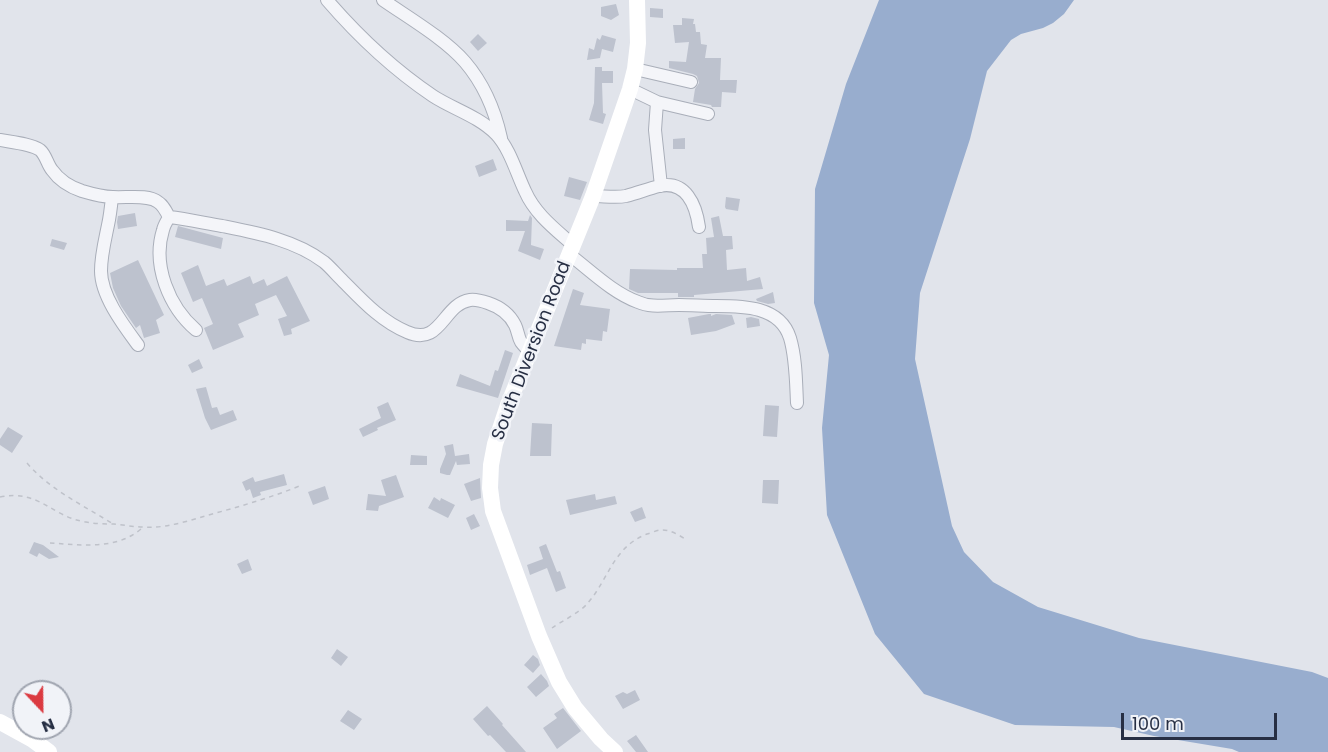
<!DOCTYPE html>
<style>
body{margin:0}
#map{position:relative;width:1328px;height:752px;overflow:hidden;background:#e1e4eb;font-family:Poppins,sans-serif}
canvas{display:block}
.north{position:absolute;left:12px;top:680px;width:60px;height:60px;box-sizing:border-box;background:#f1f3f8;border:2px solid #a0a5b0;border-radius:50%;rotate:158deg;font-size:16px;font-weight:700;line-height:24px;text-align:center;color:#272f44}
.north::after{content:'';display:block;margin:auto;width:21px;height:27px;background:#db3a41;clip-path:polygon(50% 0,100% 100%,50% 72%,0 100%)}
.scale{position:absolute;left:1121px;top:713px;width:156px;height:27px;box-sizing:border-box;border:3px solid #272f44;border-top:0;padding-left:8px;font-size:18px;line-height:21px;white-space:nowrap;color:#272f44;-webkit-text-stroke:4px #f1f3f8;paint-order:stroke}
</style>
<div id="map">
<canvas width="1328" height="752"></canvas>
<div class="north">N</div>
<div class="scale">100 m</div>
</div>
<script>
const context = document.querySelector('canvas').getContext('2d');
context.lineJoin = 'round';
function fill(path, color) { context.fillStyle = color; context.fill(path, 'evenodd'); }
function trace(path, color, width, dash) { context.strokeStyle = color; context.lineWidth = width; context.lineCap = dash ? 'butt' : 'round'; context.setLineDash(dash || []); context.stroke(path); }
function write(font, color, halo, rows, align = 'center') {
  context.font = font + ' Poppins,sans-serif'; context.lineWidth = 5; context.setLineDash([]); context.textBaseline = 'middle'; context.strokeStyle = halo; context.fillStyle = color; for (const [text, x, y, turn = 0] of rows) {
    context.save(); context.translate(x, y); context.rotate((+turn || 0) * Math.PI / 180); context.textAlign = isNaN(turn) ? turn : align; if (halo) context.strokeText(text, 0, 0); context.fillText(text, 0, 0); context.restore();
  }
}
fill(new Path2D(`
 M879,0H1074L1064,14L1053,23L1043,28L1021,34L1011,40L987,71L970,139L920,293L915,359L952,526L964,552L993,582L1038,607L1139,638L1312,672L1328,678V752H1239L1232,749L1154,736L1114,727L1015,725L924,694L875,634L827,515L822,428L829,355L814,303L815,189L846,84Z`), '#98adce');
fill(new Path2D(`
 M616,4L619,15L611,20L601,16V7Z
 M650,8L663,9V18L650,17Z
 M682,18L694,19L693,24H695L696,32H700L701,44L707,45L705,58H721L720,80H737L736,93L722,92L721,107H712L711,105L693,102L695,89L699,83L697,76L693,74L669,68V61L686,62L689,42L675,43L673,25H682Z
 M478,34L487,43L478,51L470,42Z
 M602,35L616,39L613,52L602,49L600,58L587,60L589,48L594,50L597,38L600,40Z
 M595,67H602V71H613V83H602L603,113L606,114L603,124L589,120L594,103Z
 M685,138V149H673V139Z
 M493,159L497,170L479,177L475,166Z
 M569,177L587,182L580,200L564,196Z
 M726,197L740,199L738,211L726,209L725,207Z
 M135,213L137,226L118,229L117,222L118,216Z
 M530,215L532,218L531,245L544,249L540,260L518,251L525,231H506V220L528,221Z
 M719,216L723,236H732L733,249L726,250L727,270L746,268L747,281L760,277L763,289L694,295V297H678V293H638L629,289L630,269L677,270V268H703L702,254H707L706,238L714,237L711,218Z
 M178,226L223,238L221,249L175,237Z
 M52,239L67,243L64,250L50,246Z
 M138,260L164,315L156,320L160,333L144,338L140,325L136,328L121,306L113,288L110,273Z
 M198,265L206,286L224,279L227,286L250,276L253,284L264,279L267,286L287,276L310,321L291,329L292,334L284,336L278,319L287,316L276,295L255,304L259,315L238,324L244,337L213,350L204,328L213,324L202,298L193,302L181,273Z
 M573,289L584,293L580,305L610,309L607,332L603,331L602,341L586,339V344L582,343L581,350L554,346Z
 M773,292L775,303L768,304L757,301L756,299Z
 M709,314H711V316L716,314L732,315L735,324L716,331L691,335L688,318Z
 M751,317L759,319L760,326L747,328L746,318Z
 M505,350L513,353L498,398L456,386L460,374L490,386L495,370L498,371Z
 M199,359L203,368L192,373L188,365Z
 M206,387L212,408L217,407L220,415L233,410L237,420L211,430L205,418L196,389Z
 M388,402L396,420L377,428L378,430L363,437L359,429L381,418L377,407Z
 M765,405L779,406L777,437L763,436Z
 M532,423L552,424L551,456H530Z
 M8,427L23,436L12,453L0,445V439Z
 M453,444L455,456L469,454L470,464L457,465L456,461L450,475H447L440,473V469L446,454L444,446Z
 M411,455L427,456V465H410Z
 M284,474L287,485L260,492L261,495L253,498L250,489L246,491L242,482L253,477L255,482Z
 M396,475L404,497L379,506L378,511L366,510L368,494L386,496L381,480Z
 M480,478L481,498L471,501L464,484Z
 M763,480H779L778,504L762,503Z
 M325,486L329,499L313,505L308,492Z
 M595,494L596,500L615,496L617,504L570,515L566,500Z
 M434,497L440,501L441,498L455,505L448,518L428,508Z
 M642,507L646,518L635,522L630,512Z
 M474,514L480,526L471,530L466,518Z
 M34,542L43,545L59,557L49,559L39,553L37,557L29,553Z
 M546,544L557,572L560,571L566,588L556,592L547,568L530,575L527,565L543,559L539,547Z
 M248,559L252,570L242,574L237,564Z
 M337,649L348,657L341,666L331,658Z
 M533,655L538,659L540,665L533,673L524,665Z
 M541,674L547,681L549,686L536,697L527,687Z
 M635,690L640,700L623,709L615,696L623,692L627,694Z
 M487,706L503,724L502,725L526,752H506L490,735L488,736L473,719Z
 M563,708L581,731L557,749L543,728L557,718L554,714Z
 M348,710L362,719L354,730L340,721Z
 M636,735L648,752H636L627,741Z`), '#bdc2ce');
const street = new Path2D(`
 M327,0C358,36 393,69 433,96C453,109 478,116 496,134C510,149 516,172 525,191C535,214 555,229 573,245
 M383,0C409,18 445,39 465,62C483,83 495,111 501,138
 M635,69L691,82
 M630,89L657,102L708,114
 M657,102L655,130L661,186
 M0,140C11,142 32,144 40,150C46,155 47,164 52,170C59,180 70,187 82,191C92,194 102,197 113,197C126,198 148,194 158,202C163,205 166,211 169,217
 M593,196C604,196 616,198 626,196C637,193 648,189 659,186C686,180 696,205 699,227
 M112,197C111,207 110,216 108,225C105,240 101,255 101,271C101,296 124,326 138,345
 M169,217C187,219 204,223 222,226C257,233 295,240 324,262C330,267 335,273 340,278C360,298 380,321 407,332C441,347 443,304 470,300C476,299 482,301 488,303C500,307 509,313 515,325C518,331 518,337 521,342C524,346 527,349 530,352
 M169,217C167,221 164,225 163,230C152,265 169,307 196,330
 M570,255C591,271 613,293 638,302C651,308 665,305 679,305C691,305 704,306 716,306C743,306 780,306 790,338C796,358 796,382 797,403`);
trace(street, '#a9aeb9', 14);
trace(new Path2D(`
 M27,463C50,490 83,505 113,524
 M0,497C40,489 51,517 86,522C95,524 105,524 114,524C131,526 147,529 165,526C178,524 192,520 205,516C238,507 270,498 302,485
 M50,543C82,545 116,550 141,529
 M552,628C562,621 579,613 587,604C609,579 613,547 647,534C651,533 657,530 661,530C670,529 680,536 687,540`), '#bfc2ca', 1.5, [4.5, 4.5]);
trace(street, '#f4f5f9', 12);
trace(new Path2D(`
 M0,722L33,740L49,752
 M615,752L601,739L575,708L559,682L539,636L493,511L490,488L491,465L495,444L508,405L593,196L630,89L635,69L638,43L637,0`), '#fff', 16);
write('18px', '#272f44', '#f1f3f8', [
 ["South Diversion Road",532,351,-69]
]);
</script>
